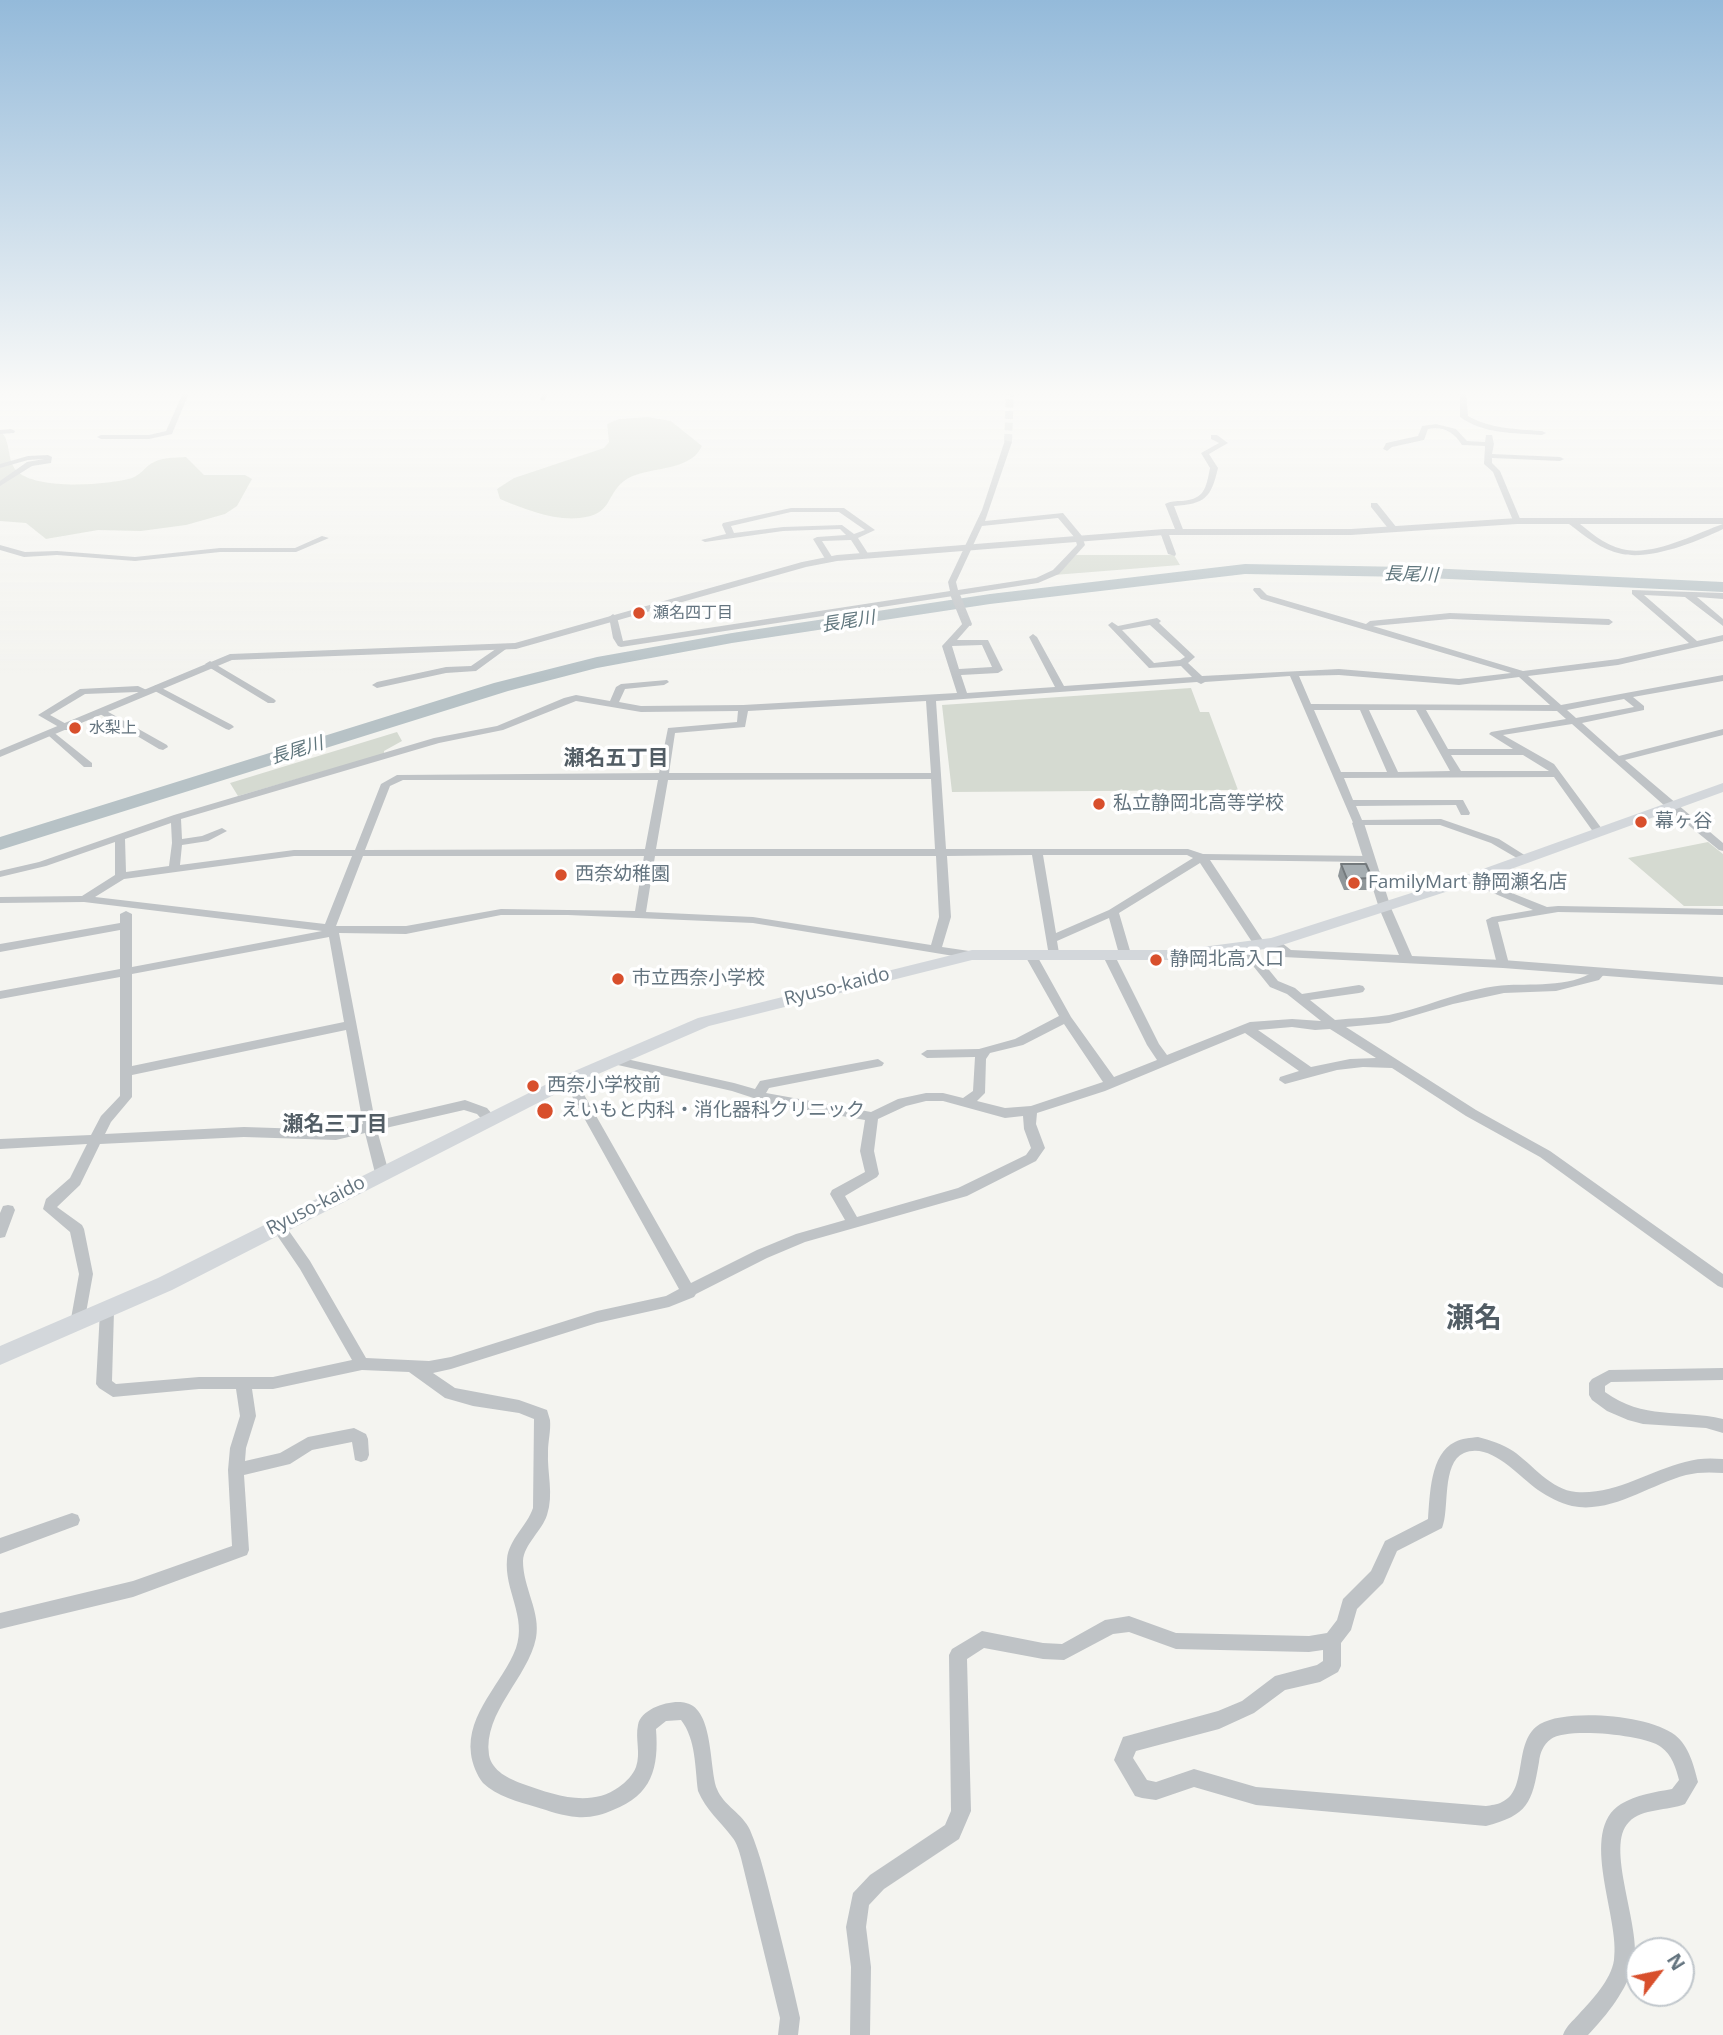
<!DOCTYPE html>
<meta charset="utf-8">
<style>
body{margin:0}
#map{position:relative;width:1723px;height:2035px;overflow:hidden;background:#f4f4f0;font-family:"Open Sans",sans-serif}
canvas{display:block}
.north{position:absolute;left:1625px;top:1937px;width:70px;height:70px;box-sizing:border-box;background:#fff;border:2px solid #c1c7cc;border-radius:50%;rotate:58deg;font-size:19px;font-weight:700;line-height:28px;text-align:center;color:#64747f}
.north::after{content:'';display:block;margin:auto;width:24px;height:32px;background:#d84f2c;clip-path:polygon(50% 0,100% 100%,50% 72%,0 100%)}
</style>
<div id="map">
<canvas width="1723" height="2035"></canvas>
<div class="north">N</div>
</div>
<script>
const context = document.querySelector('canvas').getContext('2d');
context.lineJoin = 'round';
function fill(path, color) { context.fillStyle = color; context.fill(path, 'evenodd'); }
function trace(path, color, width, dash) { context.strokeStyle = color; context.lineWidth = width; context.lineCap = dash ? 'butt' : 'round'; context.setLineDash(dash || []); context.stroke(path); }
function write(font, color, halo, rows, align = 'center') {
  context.font = font + ' "Open Sans","Noto Sans JP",sans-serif'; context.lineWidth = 7; context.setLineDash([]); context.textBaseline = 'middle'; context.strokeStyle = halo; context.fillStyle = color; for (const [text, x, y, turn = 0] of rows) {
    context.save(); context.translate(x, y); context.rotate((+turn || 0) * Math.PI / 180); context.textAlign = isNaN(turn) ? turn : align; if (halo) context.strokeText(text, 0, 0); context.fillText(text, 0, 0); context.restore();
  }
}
fill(new Path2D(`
 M648,417L671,421L702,446C689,474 645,465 624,481C605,496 613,514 580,518C554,521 524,509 500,499L497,489L514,478L604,448L609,442L607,424L619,419Z
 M0,431C12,441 6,459 16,470C35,491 108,485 132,478C141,475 145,466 154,462C163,457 176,458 186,457L204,475H245L252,479L237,506L225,514L186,525L141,531L98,530L46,539L26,523L0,521Z
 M1076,555H1174L1180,565L1054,575Z
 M1191,688L1200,712H1209L1238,790L952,792L942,705Z
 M397,732L402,741L384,751V754L238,796L230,783Z
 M1708,842L1723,854V906H1684L1628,858Z`), '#d5dad1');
fill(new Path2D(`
 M1245,564L1407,567L1723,582V592L1407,577L1245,574L990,604L732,643L597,668L508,691L0,850V837L494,683L597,657L732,633L990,594Z`), '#b7c2c6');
trace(new Path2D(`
 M1008,442L1010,393`), '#d0d4d4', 8, [8, 3.5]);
fill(new Path2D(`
 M183,393H189L172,434L149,439H101L97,437L101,435H149L166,431Z
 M543,393H549L545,400L543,401L540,399Z
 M1460,393H1466L1468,416C1491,429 1516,429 1542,431L1546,433L1542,435C1515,433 1483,434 1460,417Z
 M1436,424L1456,429L1467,441L1485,442L1486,435H1492L1494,444L1492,454L1560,457L1564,459L1560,461L1492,458V463L1500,471L1521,521L1514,523L1493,472L1484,464L1485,446L1462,445C1454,432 1443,426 1428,429L1424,440L1392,447L1387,451L1383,449L1386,443L1418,436L1422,426Z
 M11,429L15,431L14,433L0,434V430Z
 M1211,435H1217L1228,443L1209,454L1218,468C1211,498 1205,504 1174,506L1184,532L1177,534L1165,504C1171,501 1176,501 1182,501C1205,499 1206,488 1210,468L1201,453L1219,443L1211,439Z
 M1005,440L1012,442L985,521L1063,513L1082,536L1085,545L1059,574L1038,583L621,647L618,646L613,638L609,617L613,614L617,617L623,641L950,591L948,582L982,510ZM1058,518L1075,538L1077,545L1053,570L1036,578L958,590L956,582L982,526Z
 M48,455L52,457L51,463L32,466L0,486V481L27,462L44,459L28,460L0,468V464L28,456Z
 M1371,503H1377L1397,528V532H1391L1371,507Z
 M791,508H844L875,530L858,538L869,555L862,557L851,540L822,541L834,560L827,562L813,539L817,537L846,535L840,529L783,531L705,542L701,540L726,534L722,525L723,523ZM791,512H839L865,530L854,534L842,525L783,527L734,533L731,526Z
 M1569,520H1575C1589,531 1604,545 1622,549C1653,557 1694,534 1723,524V529C1697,542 1651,560 1622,554C1601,550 1585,536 1569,524Z
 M1161,530L1168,532L1176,554L1175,556L1168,554L1160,532Z
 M322,536L329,538L296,552H220L135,561L57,555L24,557L0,550V545L25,552L57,551L135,557L220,548H295Z
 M1254,588H1260L1267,595L1366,624L1370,621L1450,613L1609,619L1613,622L1609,625L1450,619L1373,626L1523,671L1618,659L1689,643L1632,594V590L1723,593V599L1697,597L1723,619V626L1685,597L1644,595L1697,641L1723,635V641L1618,665L1528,676L1561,705L1723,675V681L1633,697L1644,706V710L1582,723L1619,756L1723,729V735L1625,760L1723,843V851L1719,850L1666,807L1572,724L1503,735L1554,764L1602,829L1603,831L1602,833H1594L1554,777L1344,778L1353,800H1463L1470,813L1469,815H1461L1456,805L1356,806L1362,820L1441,819L1499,839L1526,856L1527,858L1522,861L1491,843L1440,825H1354L1290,676L1205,682L1201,684L1197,682L936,701L946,849H1188L1203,854L1369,856L1374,859L1369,862L1210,860L1266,945L1260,949L1256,948L1200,863L1119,913L1131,954L1129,957L1125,958L1119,954L1109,918L1057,941L1059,953L1053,957L1049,956L1032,855L947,856L951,917L942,947L976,952L978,955L976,958L972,959L753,923L568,915H501L406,934L339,933L375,1121L465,1100L487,1108L498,1121L496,1124H486L477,1114L464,1110L377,1130L389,1173L387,1176H377L375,1173L365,1133L336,1140L244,1137L100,1144L80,1185L57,1207L82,1225L84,1229L93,1274L84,1324L82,1328L77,1330L72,1328L70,1324L79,1274L70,1232L43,1209L46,1199L70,1178L87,1144L0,1149V1139L91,1135L101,1116L120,1096V977L0,999V991L120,969V930L0,952V944L120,923V914L126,911L132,914V967L322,931L84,902L0,903V897L82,896L115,875V842L46,866L0,877V871L39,862L174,815L434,738L497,726L564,698L576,695L610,701L616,687L621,684L667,680L669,682L664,685L625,689L619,702L641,706L743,705L957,693L942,646L964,622L967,621L971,624L957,640H988L1003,670L998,673L961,675L967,693L1055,687L1029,637L1033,634L1037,637L1064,686L1192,677L1181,666L1149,668L1108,625L1112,622L1118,626L1157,618L1161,621L1159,623L1193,655L1195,657L1188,663L1202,676L1339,669L1459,679L1511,673L1261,599L1253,590ZM1150,625L1185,657L1180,660L1154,663L1122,630ZM982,645L992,667L959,669L952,646ZM1339,675L1459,685L1519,677L1550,705L1311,704L1299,676ZM1624,699L1634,707L1576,718L1567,710ZM576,701L641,712L738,711L737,722L668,728L659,773L397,775L381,784L355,850H294L180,865L182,845L208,841L227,831L222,828L202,836L182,839L181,819L439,743L503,730ZM926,701L931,773H669L675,733L745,727L748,711ZM1314,710H1360L1387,772H1341ZM1369,710H1416L1450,771L1398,772ZM1426,710L1557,711L1566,719L1491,732L1489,734L1513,749H1448ZM1451,755H1523L1549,771H1461ZM931,779L935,849H656L668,780ZM403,780H658L645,849L365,850L390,786ZM171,823L172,843L169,866L126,872L125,839ZM1043,855H1187L1193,858L1109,910L1056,933ZM294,856H352L325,924L95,897L124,879ZM363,856H644L635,911L501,909L406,926H336ZM655,856H936L939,917L931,945L753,917L646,912ZM329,937L344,1022L132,1066V974ZM346,1030L363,1124L336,1130L244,1127L105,1134L111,1122L132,1097V1075Z
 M503,644L506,645V649L476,671L446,673L377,688L372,685L377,682L446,667L471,666Z
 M210,661L274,699L276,701L274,703H268L207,666L205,664Z
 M156,685L232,725L234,727L229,730L226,729L153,690L151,688Z
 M138,686L151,692L146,695L137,692L85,694L50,715L70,726V730H64L38,715L80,689Z
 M103,709L167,745L168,747L163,750L159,749L100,714L98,712Z
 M52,731L92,763V767H84L49,736L47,734Z
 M1469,876L1547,907L1558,906L1723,909V915L1558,912L1498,922L1509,964L1503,968L1497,964L1486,920L1492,917L1533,910L1465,881L1463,879Z
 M1244,943L1248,944L1278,981L1295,988L1302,994L1359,985L1363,986L1365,989L1363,992L1359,993L1310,1000L1335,1020C1353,1018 1371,1018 1389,1015C1429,1007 1467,987 1509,985C1533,984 1579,987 1597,968H1605L1607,971L1599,980L1556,991L1504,993L1453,1004L1389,1023L1346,1027L1476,1110L1550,1151L1723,1274V1288L1718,1286L1540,1157L1466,1116L1392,1068L1363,1067L1337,1070L1285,1084L1279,1080L1280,1077L1299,1071L1245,1033L1105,1091L1037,1113L1036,1124L1045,1148L1036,1161L967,1196L805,1242L767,1258L696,1294L694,1297L669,1307L597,1323L451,1369L433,1373L455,1388L519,1400L547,1410L550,1420C551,1431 548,1441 548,1452C547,1473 554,1494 547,1515C542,1531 524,1544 523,1561C523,1588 541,1612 536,1638C528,1678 483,1712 489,1755C492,1771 509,1779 523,1784C554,1795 590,1808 619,1787C626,1782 633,1775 636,1767C641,1753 635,1739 638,1725C641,1708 672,1699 686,1703C714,1709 709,1769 717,1789C723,1805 743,1814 750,1830C761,1856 767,1883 774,1910C783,1946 792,1982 800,2018L798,2035H778L780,2018L741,1858C739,1851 737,1843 732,1837C720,1821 706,1810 698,1791C695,1768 696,1739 681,1720L666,1721L656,1729C659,1768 652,1795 613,1810C602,1815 590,1818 577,1817C563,1816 549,1811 536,1807C519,1802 496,1796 483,1783C477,1776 472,1763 471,1754C466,1713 503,1683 516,1648C527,1617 504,1590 507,1559C509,1539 527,1526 533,1508L534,1419L519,1413L473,1406L445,1398L409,1372L362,1370L273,1389H252L256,1416L246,1448L245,1461L280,1453L308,1437L354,1428L366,1434L368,1439L369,1455L367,1460L361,1462L355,1460L352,1442L312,1450L290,1464L244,1475L249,1550L247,1555L133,1597L0,1629V1613L133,1581L232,1546L228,1470L230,1448L240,1416L236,1389H199L113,1397L99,1388L96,1384L100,1311L102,1307L107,1305L112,1307L114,1311L112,1381L116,1384L199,1377H273L352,1360L300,1269L270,1225L272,1221L277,1220L282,1221L310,1261L366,1358L429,1361L451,1357L597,1311L666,1296L679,1289L563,1080L564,1077H574L691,1283L757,1250L796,1234L845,1220L830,1194L832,1190L865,1172L860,1151L865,1120L772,1104L732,1091L609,1063L607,1060L609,1057L613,1056L734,1083L755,1089L760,1081L765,1080L878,1059L884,1063L882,1066L769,1088L766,1093L871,1112L898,1099L926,1093H943L963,1098L973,1091L975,1057L927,1058L921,1054L927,1050L979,1049L1015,1039L1059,1016L1024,954L1030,950L1036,954L1071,1017L1114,1077L1157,1060L1147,1045L1102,954L1104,951L1108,950L1114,954L1159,1044L1167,1055L1250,1022L1292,1019L1321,1021L1287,994L1270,987L1238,947ZM1064,1024L1103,1082L1031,1106L1005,1108L977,1101L985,1093L986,1059L990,1053L1023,1045ZM1292,1027L1315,1030L1330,1029L1376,1058L1350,1059L1311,1067L1258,1030ZM926,1101H943L1005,1118L1023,1116L1024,1129L1031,1148L1026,1155L958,1188L857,1217L845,1196L877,1177L879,1174L874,1151L878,1119L906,1106Z
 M8,1205L13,1206L15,1210L5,1237L0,1238V1213L3,1206Z
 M1723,1368V1380L1611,1382L1605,1386V1392C1643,1420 1680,1409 1723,1419V1433L1706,1428L1643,1424L1628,1420L1607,1411L1592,1400L1589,1395V1383L1592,1379L1609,1370Z
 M1478,1437C1490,1440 1502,1444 1513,1451C1532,1464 1551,1490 1576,1492C1615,1495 1649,1471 1685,1462C1698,1458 1710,1458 1723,1459V1473C1710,1472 1698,1472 1686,1475C1649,1485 1611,1514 1572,1506C1560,1503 1548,1497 1538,1490C1518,1476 1491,1442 1464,1453C1441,1463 1450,1510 1442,1528L1397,1551L1383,1583L1357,1609L1351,1630L1341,1643V1666L1338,1672L1320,1682L1285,1690L1254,1713L1219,1729L1136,1751L1133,1758L1147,1780L1156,1782L1194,1769L1256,1787L1486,1806C1491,1805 1497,1805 1502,1802C1529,1790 1512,1741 1540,1724C1567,1708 1650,1715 1675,1735C1689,1746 1694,1766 1698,1782L1685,1804C1668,1811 1642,1808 1629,1822C1604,1846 1642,1927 1634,1963C1627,1990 1607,2015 1588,2035H1563C1566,2026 1573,2021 1579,2014C1592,2000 1611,1980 1614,1960C1621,1919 1577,1831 1621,1804C1636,1795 1655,1792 1672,1789L1679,1780C1676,1768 1672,1755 1661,1747C1646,1735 1567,1727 1551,1739C1543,1745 1540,1753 1539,1762C1532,1803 1528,1815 1486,1826L1256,1805L1194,1787L1156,1800L1142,1798L1135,1796L1114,1760L1123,1737L1218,1711L1242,1701L1275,1676L1317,1665L1323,1661V1650L1309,1652L1176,1649L1129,1632L1113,1634L1064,1660L1043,1659L984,1648L967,1659L971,1811L959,1839L884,1889L869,1905L866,1927L871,1967L870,2035H850L851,1967L846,1927L853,1893L870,1875L945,1825L951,1811L949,1655L952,1649L982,1631L1043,1643L1062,1644L1105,1620L1129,1616L1176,1633L1309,1636L1327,1633L1337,1620L1343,1599L1371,1571L1385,1541L1428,1519C1430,1495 1430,1454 1455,1442C1462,1438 1470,1438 1478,1437Z
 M72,1513L78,1515L80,1520L78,1525L0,1554V1538Z`), '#bfc3c6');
fill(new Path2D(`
 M1517,518H1723V524H1517L1351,535H1164L837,561L806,567L516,649L232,660L0,757V750L230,654L515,643L802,562L837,555L1164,529H1351Z
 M951,590L959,592L972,624L971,626L962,624L949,592Z
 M1358,819L1364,823L1391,908L1412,956L1503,960L1723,977V985L1503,968L1283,957L1266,943L1268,940H1278L1291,950L1399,955L1379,908L1352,823Z`), '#bfc3c6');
fill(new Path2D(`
 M1723,783V792L1467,885L1273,948L1179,960H972L709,1026L575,1084L172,1290L0,1365V1346L158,1278L563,1076L698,1018L972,950H1179L1271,938L1455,879Z`), '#d3d7db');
fill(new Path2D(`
 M1341,864L1372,878L1369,890H1344L1338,876Z`), '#8f9699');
const building = new Path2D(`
 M1341,864H1366L1372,878L1347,879Z`);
fill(building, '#a6aeb2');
trace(building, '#747a7d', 2);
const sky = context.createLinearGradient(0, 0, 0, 678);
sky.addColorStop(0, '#94bada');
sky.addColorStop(0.58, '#fafaf8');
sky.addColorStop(1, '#fafaf800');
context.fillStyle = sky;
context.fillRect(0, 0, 1723, 678);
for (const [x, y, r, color] of [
 [639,613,7,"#d84f2c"],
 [75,728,7,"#d84f2c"],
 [1099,804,7,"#d84f2c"],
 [1641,822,7,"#d84f2c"],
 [561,875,7,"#d84f2c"],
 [1354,883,7,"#d84f2c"],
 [1156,960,7,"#d84f2c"],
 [618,979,7,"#d84f2c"],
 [533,1086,7,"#d84f2c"],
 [545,1111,9,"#d84f2c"]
]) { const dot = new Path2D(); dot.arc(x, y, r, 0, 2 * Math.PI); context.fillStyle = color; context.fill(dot); trace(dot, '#fff', 2.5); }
write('16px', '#64747f', '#fff', [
 ["瀬名四丁目",653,613],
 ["水梨上",89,728]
], 'left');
write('italic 18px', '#60767d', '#fff', [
 ["長尾川",1411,575,2],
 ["長尾川",848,622,-9],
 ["長尾川",297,751,-17]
]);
write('19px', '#64747f', '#fff', [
 ["私立静岡北高等学校",1113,804],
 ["幕ヶ谷",1655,822],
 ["西奈幼稚園",575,875],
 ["FamilyMart 静岡瀬名店",1368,883],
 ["静岡北高入口",1170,960],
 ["市立西奈小学校",632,979],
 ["西奈小学校前",547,1086],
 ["えいもと内科・消化器科クリニック",561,1111]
], 'left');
write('19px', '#64747f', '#fff', [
 ["Ryuso-kaido",837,987,-14],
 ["Ryuso-kaido",316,1206,-27]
]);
write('bold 21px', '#525d65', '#fff', [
 ["瀬名五丁目",616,759],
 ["瀬名三丁目",335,1125]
]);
write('bold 28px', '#525d65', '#fff', [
 ["瀬名",1474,1319]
]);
</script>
